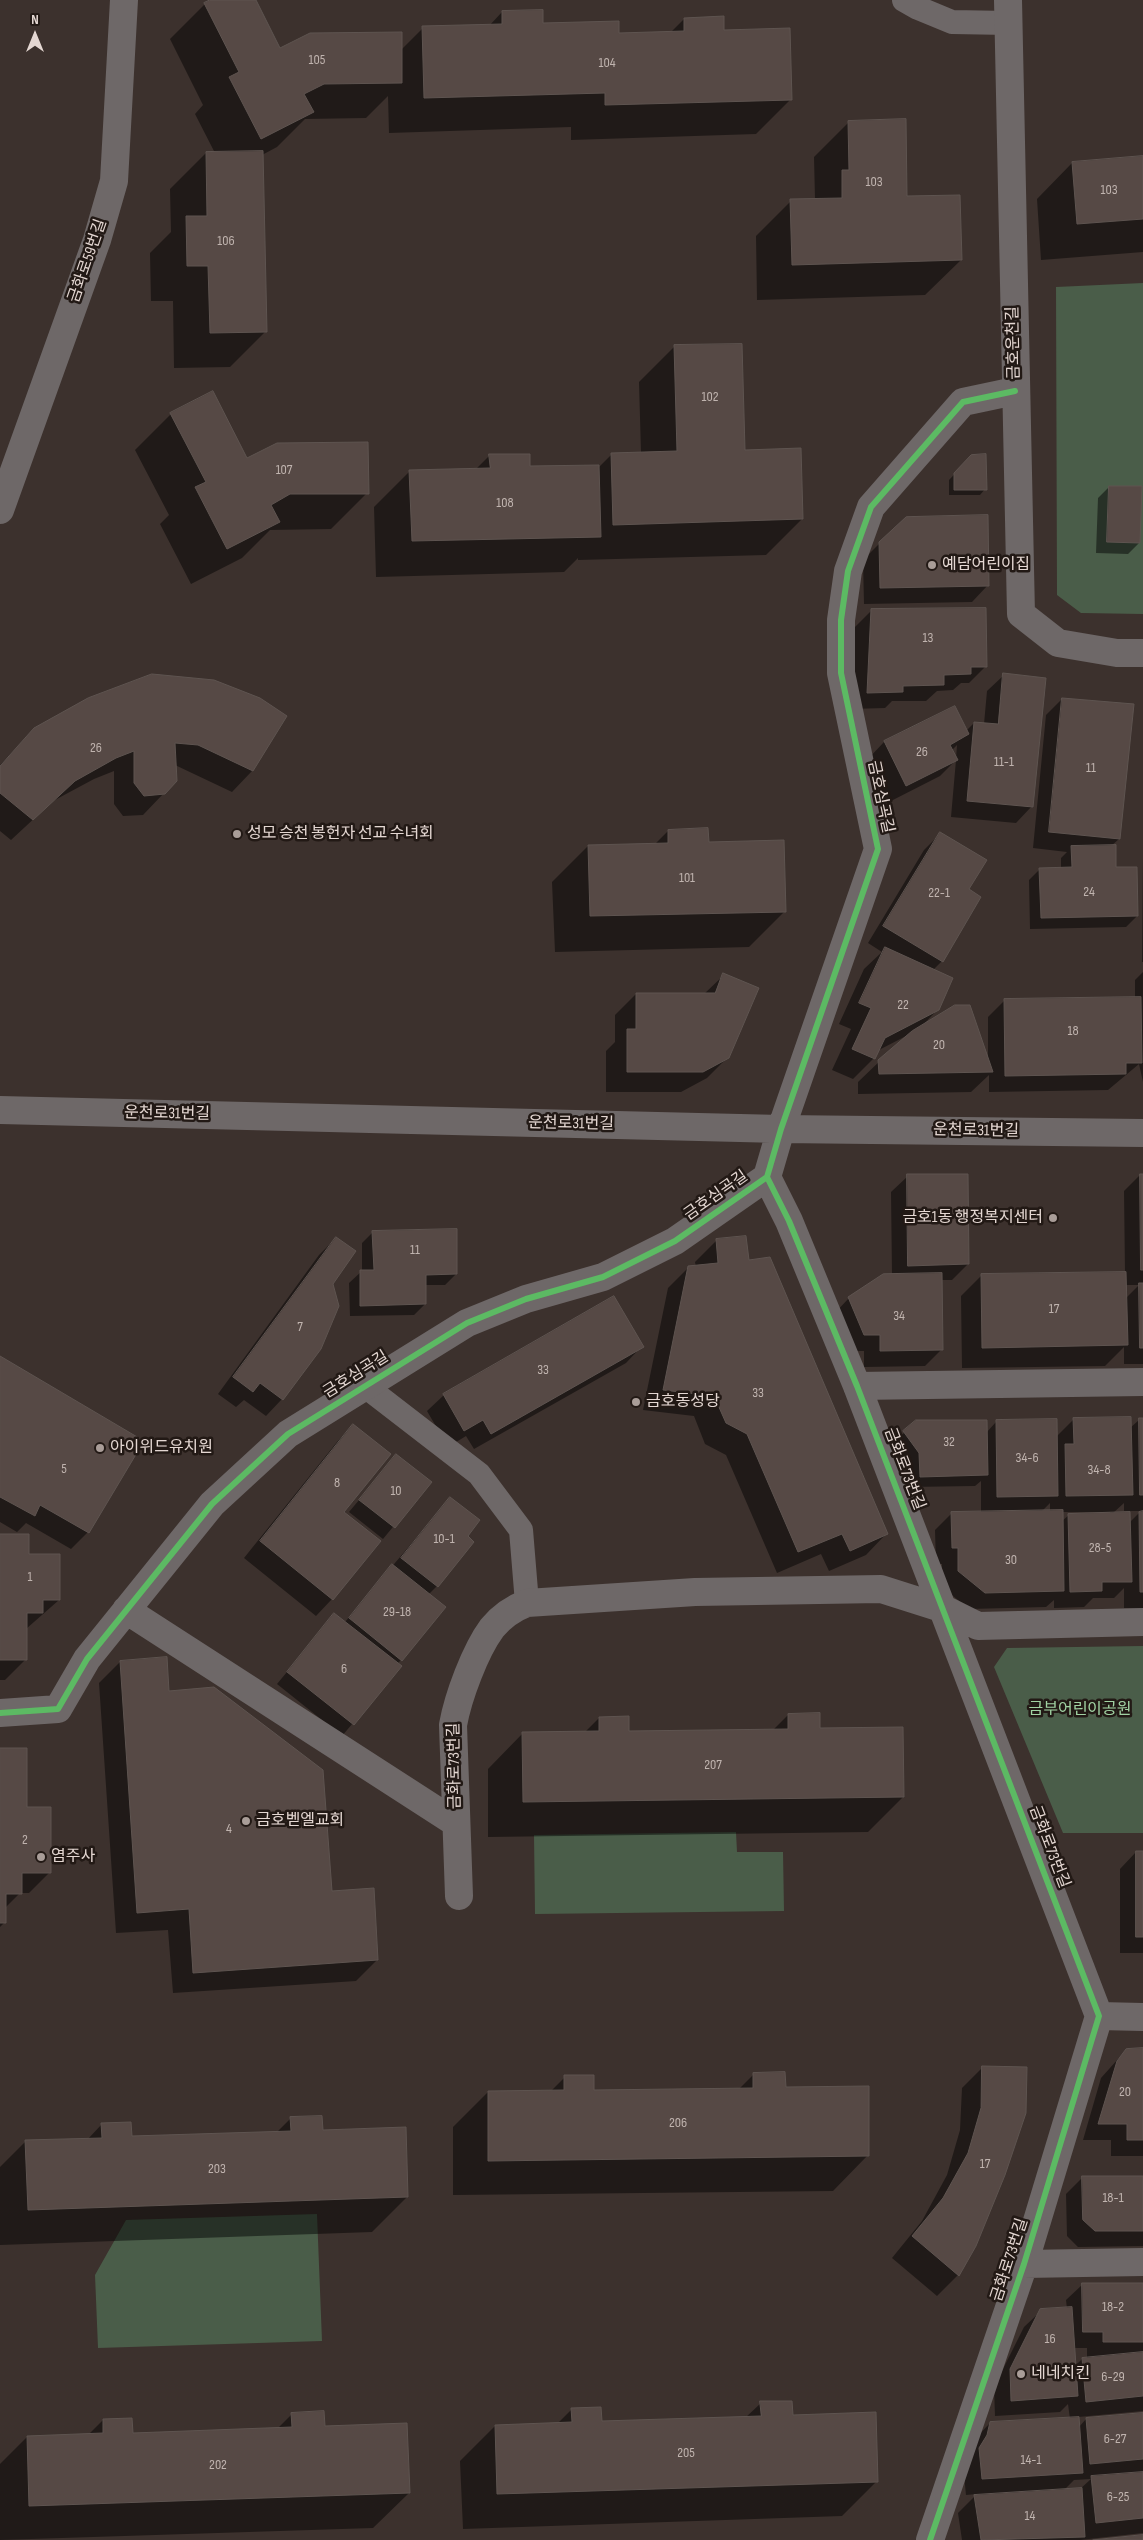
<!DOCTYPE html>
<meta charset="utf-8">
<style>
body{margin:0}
#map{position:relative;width:1143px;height:2540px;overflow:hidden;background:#3c312d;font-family:"Sofia Sans Condensed",sans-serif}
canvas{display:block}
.north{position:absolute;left:10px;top:10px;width:50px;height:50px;-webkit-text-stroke:4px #221915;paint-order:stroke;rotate:0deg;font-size:14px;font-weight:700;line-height:20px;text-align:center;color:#e4d7d2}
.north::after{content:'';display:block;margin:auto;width:18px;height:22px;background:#e4d7d2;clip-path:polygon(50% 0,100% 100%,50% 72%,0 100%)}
</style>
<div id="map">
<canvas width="1143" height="2540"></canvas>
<div class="north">N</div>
</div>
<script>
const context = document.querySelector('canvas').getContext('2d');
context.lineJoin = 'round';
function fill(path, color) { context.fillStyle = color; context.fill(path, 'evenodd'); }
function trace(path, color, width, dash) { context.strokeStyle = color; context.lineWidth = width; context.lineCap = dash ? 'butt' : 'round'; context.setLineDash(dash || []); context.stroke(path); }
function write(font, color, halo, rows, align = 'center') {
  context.font = font + ' "Sofia Sans Condensed","Noto Sans KR",sans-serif'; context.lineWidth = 5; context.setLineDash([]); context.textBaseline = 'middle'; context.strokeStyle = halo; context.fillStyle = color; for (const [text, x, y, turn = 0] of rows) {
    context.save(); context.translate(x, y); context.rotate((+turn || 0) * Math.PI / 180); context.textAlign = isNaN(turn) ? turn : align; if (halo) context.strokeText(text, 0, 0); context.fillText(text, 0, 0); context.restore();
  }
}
fill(new Path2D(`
 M1143,283V614L1081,613L1057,595L1056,287Z
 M1143,1646V1833H1063L994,1667L1007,1648Z
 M736,1832L737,1852H783L784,1911L535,1914L534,1835Z
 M317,2214L322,2341L98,2348L95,2275L126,2220Z`), '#4a5d49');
fill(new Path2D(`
 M213,0H254L280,50H401L423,28L489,26L502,12L541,24L617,34L670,33L684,19L723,31L791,99L756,134L571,140V127L389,133L388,96L366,118L305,119L277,147L262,155L266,331L230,367L174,368L173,301H151L150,253L171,232L170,189L206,153H215L195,114L203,105L170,39L205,4Z
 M849,122L906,197L961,260L925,295L757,300L756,236L791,201L815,199L814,157Z
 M1143,158V252L1041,260L1037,199L1072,163Z
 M675,346L744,451L802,519L766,555L578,560V558L564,572L376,577L374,507L410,471L476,469L490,455L529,468H598L612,454L641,453L639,382Z
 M171,414L246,459L367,493L331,529L270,530L242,558L191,584L160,524L169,515L135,450Z
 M972,456L985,489L980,495H949V480Z
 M1109,487L1139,543L1128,554L1096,553L1098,498Z
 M880,543L988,585L972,602L864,604L863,560Z
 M872,610L986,666L969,683H961L953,690L937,691L926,701H892L885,708L851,709L855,627Z
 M1004,675L1032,806L1016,823L951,817L956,760L940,776L889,802L868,759L884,742L955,707L966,731L974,723L984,724L987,691ZM957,745L956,759L952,750Z
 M214,681L252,771L232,792L175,765L164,793L143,815L123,816L114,804V771L94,779L53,801L11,840L0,831V765L34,729Z
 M1062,699L1119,839L1111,846L1115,868L1137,916L1126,927L1030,929L1029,880L1040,869H1061V858L1067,852L1033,848L1046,715Z
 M668,831L708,843L785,911L749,947L555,952L552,882L588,846L654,845Z
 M940,834L967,890L942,961L933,970L938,1009L923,1025L988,1060V1017L1004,1001L1135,999V980L1143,972V1082L1139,1064L1108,1090L989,1092V1075L971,1092L858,1094V1082L906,1036L877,1051L874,1058L853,1079L832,1070L851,1029L839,1024L864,969L882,952L868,943L924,850Z
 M1143,858V962H1142Z
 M724,975L728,1057L707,1078L681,1092H606V1051L615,1042V1015L636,994H704Z
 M1140,1175H1143V1364H1124V1347L1105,1366L962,1368L961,1296L982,1275L1125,1273L1124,1191ZM1125,1285H1139L1125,1299Z
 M908,1176L968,1264L952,1280H941L942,1349L925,1366L864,1367V1351H847L833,1315L849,1298L892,1275L891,1192Z
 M373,1232L456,1274L445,1285H425V1304L414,1315L350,1316L349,1283L362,1271V1243Z
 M336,1238L331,1283L320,1348L282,1399L266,1416L244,1400L236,1407L218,1394L319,1255Z
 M716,1241L748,1262L886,1534L866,1555L829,1571L821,1554L777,1573L726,1455L705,1444L694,1416L643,1410L668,1288L689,1267H696L695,1262Z
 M642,1346L626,1363L474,1449L466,1436L448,1447L427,1411L444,1395Z
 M0,1357L88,1532L71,1549L26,1523L17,1532L0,1522Z
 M1074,1419L1130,1428L1139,1420H1143V1608H1124V1588L1114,1598H1093L1084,1607L1054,1608V1600L1046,1607L969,1609L942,1587V1564H936L935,1530L952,1513H981V1481L975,1486L909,1487V1465L893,1443L916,1422L986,1433L996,1422L1056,1437ZM1050,1503V1512H1041ZM1124,1503V1511H1141L1129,1523L1112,1514ZM1062,1512H1110V1514L1069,1515L1062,1521Z
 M353,1425L332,1599L316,1616L244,1558L337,1442Z
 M396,1456L430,1482L383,1539L349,1512Z
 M450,1498L466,1537L437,1586L429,1594L401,1660L397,1664L400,1667L342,1736L277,1684L335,1614L345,1622Z
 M0,1536L28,1556L59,1600L26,1629V1659L5,1680H0Z
 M120,1662L168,1692L331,1892L377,1960L356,1981L173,1993L168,1930L116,1933L99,1683Z
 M788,1715L819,1729L903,1797L868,1832L488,1837V1769L523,1733H584L599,1718L627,1732L773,1730Z
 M0,1749L50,1872L29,1893H20L4,1909V1923L0,1927Z
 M1136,1852H1143V1953H1120V1869Z
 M1126,2050H1143V2156H1111V2140H1083L1101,2078Z
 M983,2067L1026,2069L958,2275L937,2296L892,2258L922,2221L947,2175L960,2130L962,2088Z
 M754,2074L784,2088L868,2155L833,2191L453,2195V2127L488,2092H550L565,2077L593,2091L739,2089Z
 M291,2118L322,2132L407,2197L372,2232L0,2245V2167L25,2142L87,2140L102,2124L131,2138L276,2133Z
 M1083,2177H1143V2246L1078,2247L1067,2236L1066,2194Z
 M1083,2284H1143V2411L1078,2417L1079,2427L1086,2419L1143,2414V2533L1080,2540H962L958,2513L977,2494L966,2495L963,2465L974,2440L990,2423L1070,2419L1068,2404L1060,2412L995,2416L994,2387L1024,2327L1041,2311L1067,2309L1066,2300ZM1074,2348H1087V2358L1082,2359L1075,2366ZM1091,2479L1079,2490L1063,2491L1074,2480Z
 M761,2403L792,2416L877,2481L842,2516L463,2529L460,2461L495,2426L557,2424L572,2409L600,2423L745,2418Z
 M292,2414L323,2427L409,2493L373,2528L0,2540V2464L27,2437L88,2435L103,2420L132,2434L277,2429Z`), '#0007');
const building = new Path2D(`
 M210,0H256L280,48L310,33L402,32V83L324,84L304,94L314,112L261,139L229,77L239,72L204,3Z
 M543,10V23L619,21V33L684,31V18L724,16V30L790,28L792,100L605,105V93L424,98L422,26L502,24V11Z
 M906,119L907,196L960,195L962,260L792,265L790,199L842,198V170H849L848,121Z
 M263,151L267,332L210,333L208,266H187L186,216H207L206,152Z
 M1143,156V219L1077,224L1072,162Z
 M742,344L745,450L801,448L803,519L613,525L611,453L677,451L674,345Z
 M213,391L247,458L277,443L368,442L369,494H290L271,505L280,522L227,549L195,487L206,482L170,413Z
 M489,454H530V466L599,465L601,537L412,541L409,470L490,468Z
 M986,454L987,490H954V473L971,455Z
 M1109,486H1142L1140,543L1107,542Z
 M988,515L989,586L880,588L879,542L906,517Z
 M986,608L987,667H971V674L944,675V685L903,686V692L867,693L871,609Z
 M1003,673L1046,678L1033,807L967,801L974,722L998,724Z
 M152,674L214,680L260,698L287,716L253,771L198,745L175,743L177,781L165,794L144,796L134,783V751L116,758L75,781L33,820L0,793V766L34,728L88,698Z
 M1062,698L1134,704L1120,839L1049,832Z
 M955,706L969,734L950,745L958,760L906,786L884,741Z
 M708,828L709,842L784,840L786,912L590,916L588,845L668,843V830Z
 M940,832L987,860L969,889L981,897L943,962L883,926Z
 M1116,845V867H1137L1138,916L1041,918L1039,868L1072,867L1071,846Z
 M885,947L953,978L939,1010L885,1038L875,1059L852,1049L871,1008L859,1003Z
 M723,973L759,988L729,1058L703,1072H627V1029H636V993H715Z
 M1141,997L1142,1063H1126V1074L1005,1076L1004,999Z
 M955,1005H970L993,1072L879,1074L878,1060L912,1031Z
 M907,1174H968L969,1264L908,1266Z
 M1140,1174H1143V1270H1141Z
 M457,1229V1274L426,1275V1304L360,1306V1270H374L372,1231Z
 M746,1236L749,1260L770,1257L888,1534L850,1551L842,1534L798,1552L747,1434L726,1423L714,1396L663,1390L688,1266L718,1263L716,1239Z
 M336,1237L356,1251L333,1284L339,1306L321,1349L283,1400L260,1383L253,1392L233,1377Z
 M1126,1272L1128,1345L982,1348L981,1274Z
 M942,1273L943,1350L880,1351V1335H864L848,1297L883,1274Z
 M1139,1283H1143V1348H1140Z
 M614,1296L644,1347L491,1434L483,1420L464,1431L443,1394Z
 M0,1356L144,1441L89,1533L40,1505L35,1516L0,1497Z
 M1131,1417L1133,1495L1066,1496L1065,1444H1074L1073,1418Z
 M1139,1418H1143V1495H1140Z
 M1057,1419L1058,1496L997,1497L996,1420Z
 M916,1420H987L988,1475L920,1477L919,1453L903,1431Z
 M353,1424L391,1454L344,1512L381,1541L333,1600L260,1541Z
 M396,1454L432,1482L395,1528L359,1500Z
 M450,1497L480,1520L468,1536L474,1542L438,1587L401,1558Z
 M1063,1510L1064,1591L985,1593L958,1571V1548H952L951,1512Z
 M1143,1511V1592H1140L1139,1512Z
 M1130,1512L1132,1582H1102V1591L1070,1592L1068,1514Z
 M0,1534H29V1554H60V1600H43V1613H27V1660H0Z
 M392,1564L446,1607L402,1661L349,1618Z
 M334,1613L402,1666L354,1725L287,1672Z
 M167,1657L169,1691L214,1687L323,1770L332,1891L374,1888L378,1960L193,1973L189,1909L137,1913L120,1661Z
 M820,1713V1728L903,1727L904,1797L523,1802L522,1732L599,1731V1717L629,1716V1731L788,1729V1714Z
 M0,1748H27V1807H51V1873H22V1894H6V1923H0Z
 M1136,1851H1143V1937H1136Z
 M1143,2048V2140H1127V2124H1098L1117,2061L1126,2049Z
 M982,2066L1027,2067L1026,2113L1005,2175L976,2246L959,2276L912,2236L943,2198L968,2153L981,2108Z
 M785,2072L786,2087L869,2086V2156L488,2161V2091L564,2090V2075H594V2090L753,2088V2073Z
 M322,2116L323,2130L406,2127L408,2197L28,2210L25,2140L102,2138L101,2123L131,2122L132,2136L291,2131L290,2117Z
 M1082,2176H1143V2231H1095L1083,2220Z
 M1082,2283H1143V2342H1103V2332H1083Z
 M1072,2307L1078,2396L1011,2401L1010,2369L1040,2309Z
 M1143,2352V2396L1086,2402L1082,2358Z
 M760,2401H792L793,2415L876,2412L878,2482L497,2494L495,2425L572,2422L571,2408L601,2407L602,2421L761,2416Z
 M324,2411L325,2426L407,2423L410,2493L29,2506L27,2436L103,2433V2419L132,2418L133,2433L292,2427L291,2413Z
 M1143,2413V2459L1090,2464L1086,2418Z
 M1079,2417L1083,2473L982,2479L979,2448L987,2435L990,2422Z
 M1143,2472V2518L1096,2523L1091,2476Z
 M1082,2488L1085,2537L981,2540L974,2495Z
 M1143,2535V2540H1093Z`);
fill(building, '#564945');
trace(building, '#5e5450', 1);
trace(new Path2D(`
 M904,0L918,8L952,22L1009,23
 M365,1386L479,1474L521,1530L527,1603`), '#6e6868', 24);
trace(new Path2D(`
 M1008,0L1021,614L1058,643L1117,653H1143
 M0,510L97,240L114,181L124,0
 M0,1110L781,1129L1143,1133
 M767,1177L789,1221L857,1386L1099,2016L1024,2264L930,2540
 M857,1386L1143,1382
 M126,1610L456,1823
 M0,1713L58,1709L87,1659L212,1504L288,1434L467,1323L526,1299L603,1277L675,1241L767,1177L781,1129L878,849L841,673V620L848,571L871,507L963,402L1015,391
 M459,1896L453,1725C458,1697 475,1651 492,1628C501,1617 514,1608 527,1603L695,1592L881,1589L944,1609L978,1626L1143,1622
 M1099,2016L1143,2017
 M1024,2264L1143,2262`), '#6e6868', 28);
trace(new Path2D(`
 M767,1177L789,1221L857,1386L1099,2016L1024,2264L930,2540
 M0,1713L58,1709L87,1659L212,1504L288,1434L467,1323L526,1299L603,1277L675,1241L767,1177L781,1129L878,849L841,673V620L848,571L871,507L963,402L1015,391`), '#5cba63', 6);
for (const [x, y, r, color] of [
 [932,565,5,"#a99d98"],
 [237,834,5,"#a99d98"],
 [1053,1218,5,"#a99d98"],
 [636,1402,5,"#a99d98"],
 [100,1448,5,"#a99d98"],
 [246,1821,5,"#a99d98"],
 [41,1857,5,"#a99d98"],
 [1021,2374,5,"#a99d98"]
]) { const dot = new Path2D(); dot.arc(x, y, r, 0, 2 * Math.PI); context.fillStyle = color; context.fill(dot); trace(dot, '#221915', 2); }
write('14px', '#c0b4af', null, [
 ["105",317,60],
 ["104",607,63],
 ["103",874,182],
 ["103",1109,190],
 ["106",226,241],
 ["102",710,397],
 ["107",284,470],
 ["108",505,503],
 ["13",928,638],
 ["26",96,748],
 ["26",922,752],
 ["11-1",1004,762],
 ["11",1091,768],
 ["101",687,878],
 ["24",1089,892],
 ["22-1",939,893],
 ["22",903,1005],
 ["18",1073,1031],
 ["20",939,1045],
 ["11",415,1250],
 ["17",1054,1309],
 ["34",899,1316],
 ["7",300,1327],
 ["33",543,1370],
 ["33",758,1393],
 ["32",949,1442],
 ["34-6",1027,1458],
 ["5",64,1469],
 ["34-8",1099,1470],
 ["8",337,1483],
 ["10",396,1491],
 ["10-1",444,1539],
 ["28-5",1100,1548],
 ["30",1011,1560],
 ["1",30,1577],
 ["29-18",397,1612],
 ["6",344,1669],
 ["207",713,1765],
 ["4",229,1829],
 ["2",25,1840],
 ["20",1125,2092],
 ["206",678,2123],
 ["17",985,2164],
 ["203",217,2169],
 ["18-1",1113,2198],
 ["18-2",1113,2307],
 ["16",1050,2339],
 ["6-29",1113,2377],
 ["6-27",1115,2439],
 ["205",686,2453],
 ["14-1",1031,2460],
 ["202",218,2465],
 ["6-25",1118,2497],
 ["14",1030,2516]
]);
write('16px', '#e4d7d2', '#221915', [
 ["금화로59번길",88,261,-71],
 ["금호운천길",1014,343,-91],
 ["금호심곡길",880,797,78],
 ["운천로31번길",167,1114,1],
 ["운천로31번길",571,1124,1],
 ["운천로31번길",976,1131,1],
 ["금호심곡길",716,1196,-35],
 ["금호심곡길",356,1375,-32],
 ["금화로73번길",904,1469,69],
 ["금화로73번길",455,1766,-91],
 ["금화로73번길",1049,1847,69],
 ["금화로73번길",1010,2260,-72]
]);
write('16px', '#e4d7d2', '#221915', [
 ["예담어린이집",942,565],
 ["성모 승천 봉헌자 선교 수녀회",247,834],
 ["금호1동 행정복지센터",1043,1218,"right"],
 ["금호동성당",646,1402],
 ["아이위드유치원",110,1448],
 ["금호벧엘교회",256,1821],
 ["염주사",51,1857],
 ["네네치킨",1031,2374]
], 'left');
write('16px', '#a1d3a3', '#221915', [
 ["금부어린이공원",1080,1710]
]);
</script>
